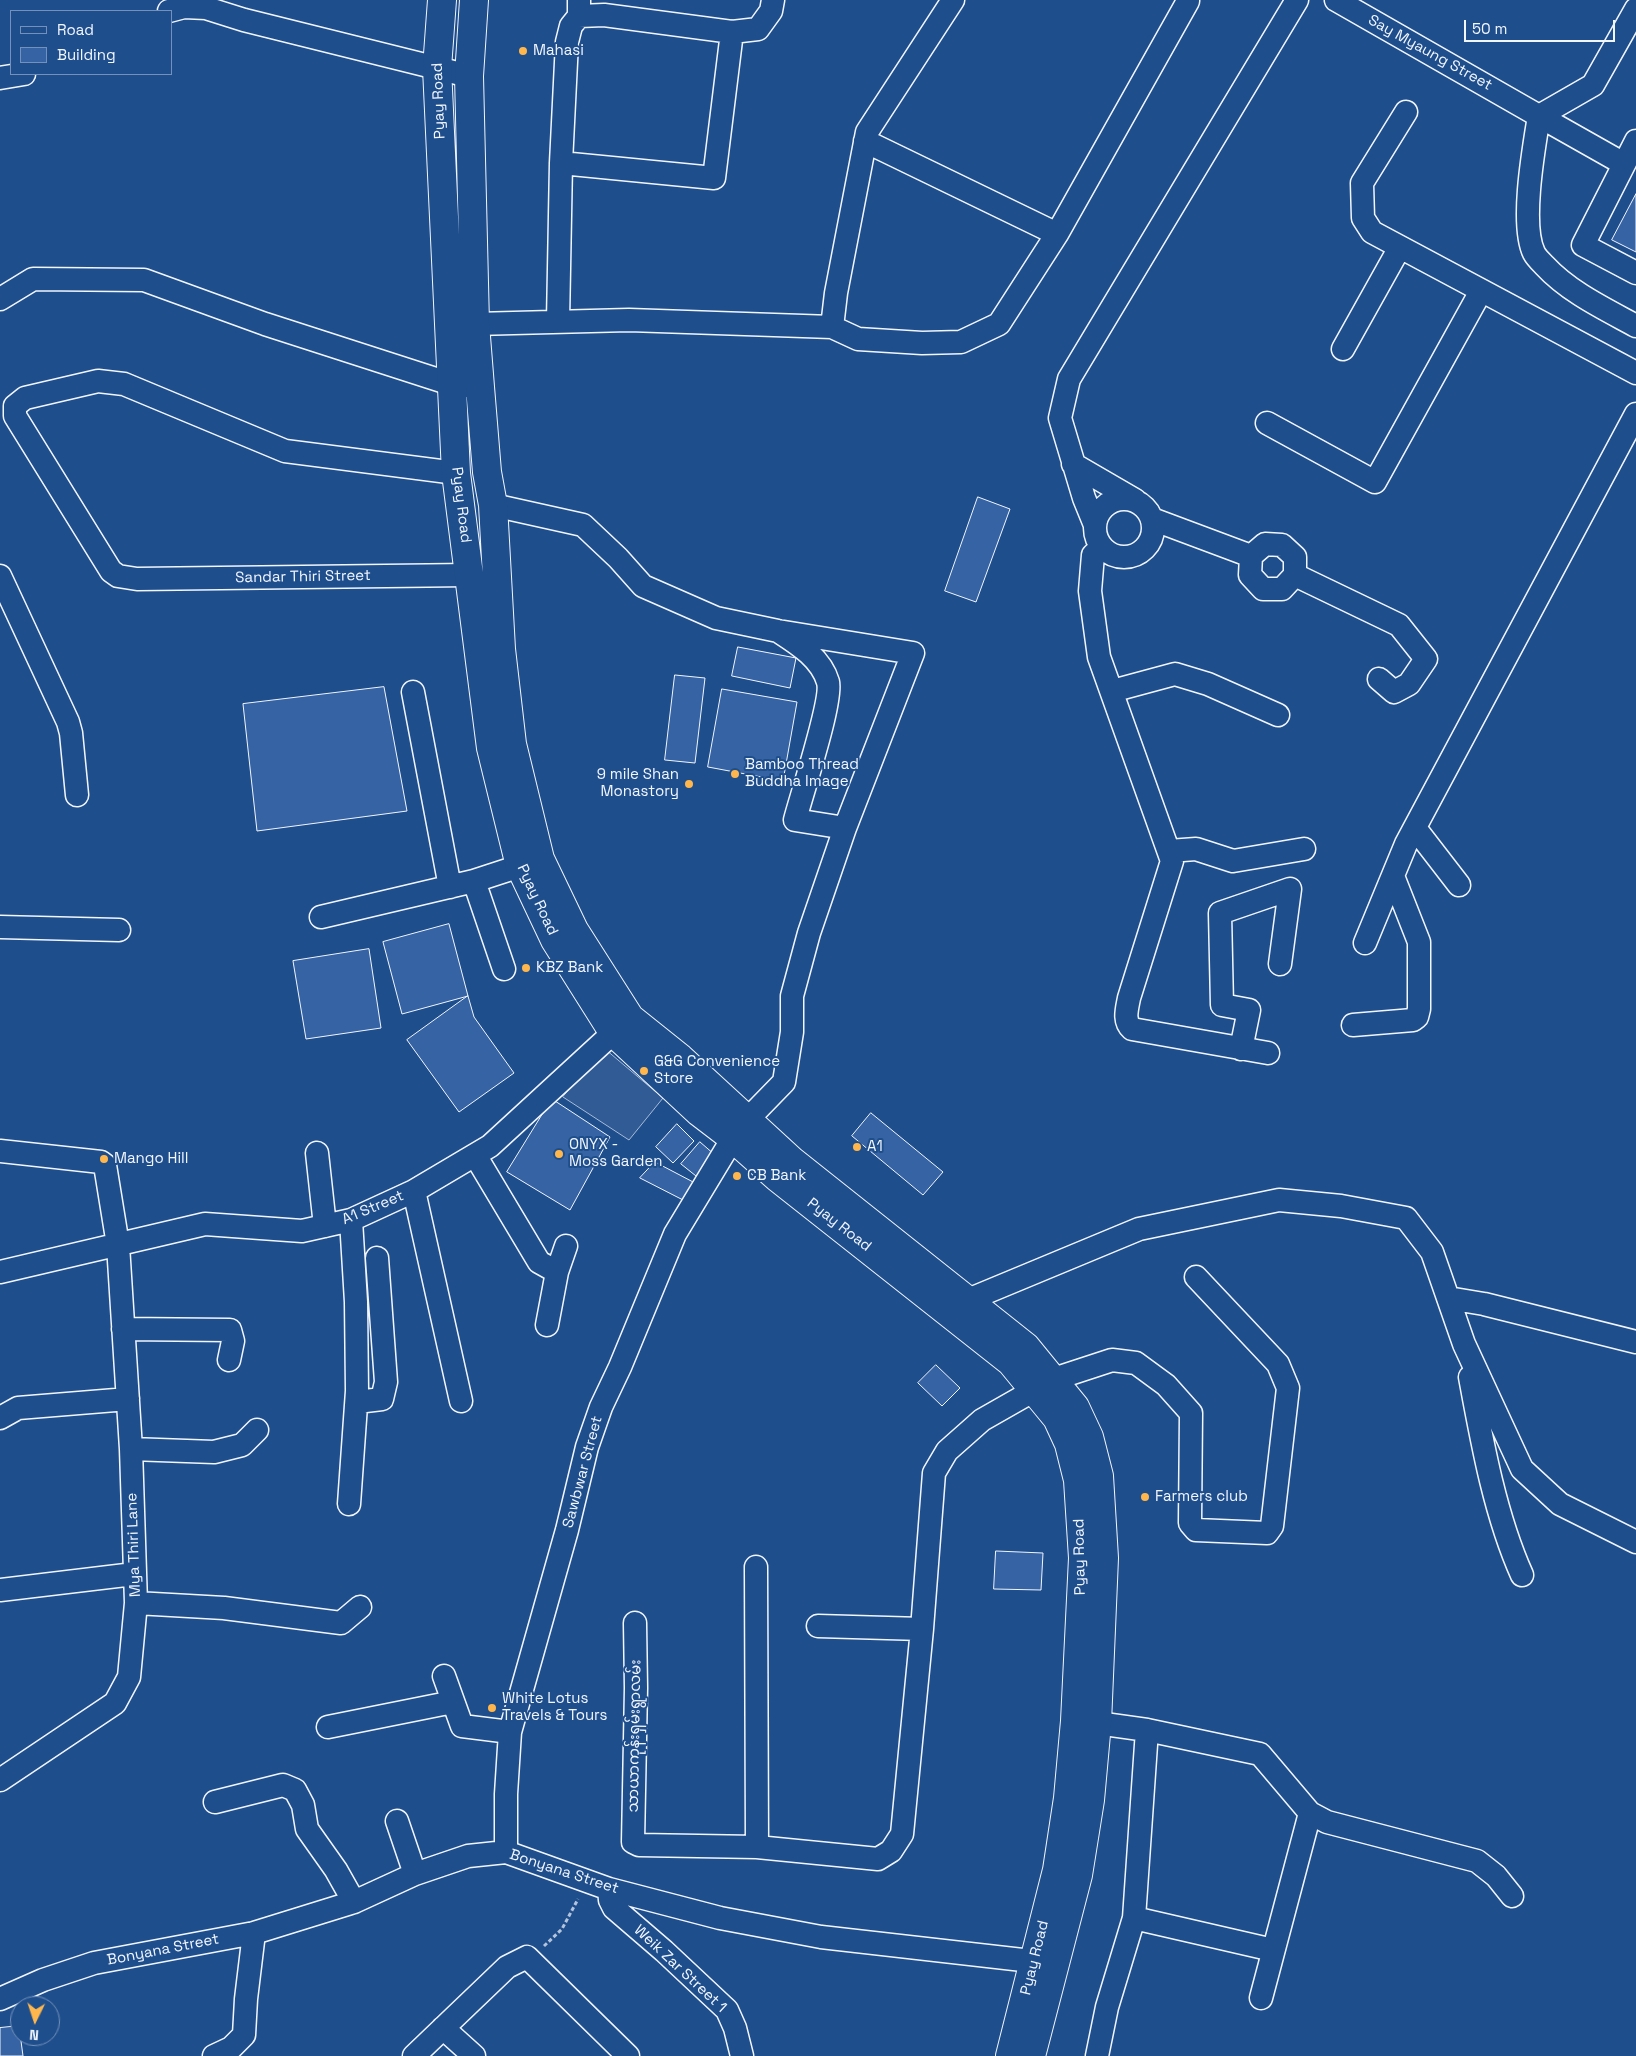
<!DOCTYPE html>
<meta charset="utf-8">
<style>
body{margin:0}
#map{position:relative;width:1636px;height:2056px;overflow:hidden;background:#1f4e8c;font-family:"Space Grotesk",sans-serif}
canvas{display:block}
.legend{position:absolute;left:10px;top:10px;width:162px;height:65px;box-sizing:border-box;background:#1f4e8c;border:1px solid #7391ba;margin:0;padding:6px 9px;list-style:none;font-size:15px;color:#f2f6ff}
.legend li{display:flex;align-items:center;gap:10px;height:25px}
.legend b{width:25px;border:1px solid #7391ba}
.north{position:absolute;left:10px;top:1996px;width:50px;height:50px;box-sizing:border-box;background:#1f4e8c;border:1px solid #7391ba;border-radius:50%;rotate:184deg;font-size:14px;font-weight:700;line-height:20px;text-align:center;color:#f2f6ff}
.north::after{content:'';display:block;margin:auto;width:18px;height:22px;background:#ffb74d;clip-path:polygon(50% 0,100% 100%,50% 72%,0 100%)}
.scale{position:absolute;left:1464px;top:20px;width:151px;height:22px;box-sizing:border-box;border:2px solid #f2f6ff;border-top:0;padding-left:6px;font-size:15px;line-height:18px;white-space:nowrap;color:#f2f6ff;-webkit-text-stroke:4px #1f4e8c;paint-order:stroke}
</style>
<div id="map">
<canvas width="1636" height="2056"></canvas>
<ul class="legend">
<li><b style="height:6px;background:#1f4e8c"></b>Road</li>
<li><b style="height:14px;background:#3563a3"></b>Building</li>
</ul>
<div class="north">N</div>
<div class="scale">50 m</div>
</div>
<script>
const context = document.querySelector('canvas').getContext('2d');
context.lineJoin = 'round';
function fill(path, color) { context.fillStyle = color; context.fill(path, 'evenodd'); }
function trace(path, color, width, dash) { context.strokeStyle = color; context.lineWidth = width; context.lineCap = dash ? 'butt' : 'round'; context.setLineDash(dash || []); context.stroke(path); }
function write(font, color, halo, rows, align = 'center') {
  context.font = font + ' "Space Grotesk","Noto Sans Myanmar",sans-serif'; context.lineWidth = 4; context.setLineDash([]); context.textBaseline = 'middle'; context.strokeStyle = halo; context.fillStyle = color; for (const [text, x, y, turn = 0] of rows) {
    context.save(); context.translate(x, y); context.rotate((+turn || 0) * Math.PI / 180); context.textAlign = isNaN(turn) ? turn : align; if (halo) context.strokeText(text, 0, 0); context.fillText(text, 0, 0); context.restore();
  }
}
const parking = new Path2D(`
 M605,1049L663,1098L629,1140L563,1097Z`);
fill(parking, '#305b95');
trace(parking, '#a8bbd7', 1);
const building = new Path2D(`
 M1636,194V252L1612,240Z
 M978,497L1010,509L976,602L945,591Z
 M738,647L796,658L790,688L732,676Z
 M675,675L705,678L695,763L665,760Z
 M384,687L407,811L257,831L243,704Z
 M722,689L797,702L783,781L708,767Z
 M449,924L468,996L402,1014L383,942Z
 M369,949L381,1028L306,1039L293,961Z
 M468,996L474,1017L514,1073L459,1112L407,1040Z
 M552,1099L610,1137L570,1210L507,1172Z
 M871,1113L943,1172L923,1195L852,1136Z
 M677,1124L694,1141L673,1163L656,1147Z
 M700,1142L715,1155L696,1176L681,1164Z
 M655,1162L695,1183L685,1201L640,1178Z
 M936,1365L960,1388L942,1406L918,1383Z
 M996,1551L1043,1553L1041,1590L994,1589Z
 M19,2026L23,2056H0V2028Z`);
fill(building, '#3563a3');
trace(building, '#f2f6ff', 1);
const minor = new Path2D(`
 M1336,0L1539,116L1593,85L1636,9
 M169,11L184,7L206,8L244,20L469,76
 M579,16L604,15L732,32L758,29L771,11L773,0
 M0,78L24,74
 M1406,112L1362,183L1363,218L1372,232L1636,373
 M865,141L1057,234L1188,1
 M1636,141L1583,245L1636,273
 M561,163L714,178L732,32
 M1624,164L1539,116C1534,147 1520,224 1534,253C1536,257 1540,261 1544,265C1569,292 1603,308 1636,326
 M0,299L33,279L144,280L265,324L451,384L468,386
 M558,321L561,163L567,42L571,26L579,16V0
 M475,324L629,320L832,327L836,293L867,132L953,0
 M832,327L858,339L922,343L961,342L999,324L1057,234
 M1343,349L1400,247
 M1267,423L1375,482L1481,291
 M1073,464L1135,500
 M456,473L285,451L124,384L98,381L25,398L15,406V416L111,571L118,576L137,579L469,575
 M1095 528a29 29 0 1 1 58 0a29 29 0 1 1-58 0Z
 M493,505L583,525L618,558L643,586L716,618L778,631L913,653L845,828
 M1152,519L1251,556
 M1095,525L1084,498L1060,418L1069,379L1297,0
 M1265,544L1282,545L1295,557V575L1282,589H1263L1250,575L1251,556Z
 M1102,547L1093,555L1090,591L1099,657L1172,861L1129,998C1127,1009 1123,1021 1132,1029L1268,1053
 M1295,575L1399,625L1426,659L1409,684L1394,692L1379,679
 M0,576L68,722L71,733L77,795
 M1112,691L1175,674L1208,684L1278,715
 M413,692L450,887
 M1415,828L1459,885
 M1169,851L1196,849L1233,861L1304,849
 M474,881L504,969
 M321,917L474,881L520,866
 M0,927L119,930
 M1365,943L1406,844L1636,414
 M1353,1025L1413,1020L1417,1017L1419,1009V942L1393,876
 M1241,1049L1249,1010L1222,1005L1220,913L1290,889L1280,964
 M0,1151L101,1162L105,1165L118,1245L131,1449L136,1603L129,1677L115,1703L0,1780
 M317,1153L325,1226
 M475,1155L539,1262L557,1272
 M414,1191L461,1401
 M0,1272L205,1224L302,1231L351,1220L414,1191L490,1146L625,1022
 M1448,1298L1484,1304L1636,1342
 M958,1312L968,1300L1139,1229L1279,1200L1341,1206L1406,1218L1432,1252L1464,1344L1522,1469L1560,1504L1636,1542
 M547,1325L557,1272L566,1246
 M123,1329L230,1330L233,1341L229,1360
 M1470,1377C1482,1442 1495,1515 1522,1575
 M357,1402L382,1399L386,1382L377,1258
 M0,1418L18,1408L128,1399
 M131,1449L214,1452L242,1445L257,1430
 M349,1504L357,1391L356,1302L351,1220
 M756,1567L757,1847
 M0,1590L134,1574
 M136,1603L224,1608L341,1623L360,1607
 M635,1623L636,1688L633,1842L639,1845L757,1847L878,1859L891,1851L902,1834L922,1629L934,1473L947,1451L982,1420L1054,1379L1112,1360L1136,1363L1166,1385L1191,1413L1190,1523L1196,1530L1267,1533L1272,1526L1288,1388L1278,1364L1196,1277
 M818,1626L922,1629
 M444,1676L462,1726L510,1732
 M1097,1723L1147,1730L1260,1754L1310,1813L1327,1822L1477,1861L1496,1876L1512,1896
 M328,1727L453,1702
 M215,1802L283,1785L295,1790L303,1805L307,1829L336,1870L354,1902
 M397,1821L415,1874
 M506,1852V1794L510,1732L567,1530L587,1447L601,1407L620,1367L675,1234L733,1138L747,1120L784,1082L792,1032V996L809,933L845,828L795,820C801,796 833,700 828,682C821,658 798,644 778,631
 M609,1889L610,1900L614,1908L664,1951L727,2010L735,2028L742,2056
 M1134,1918L1273,1950
 M1261,1998L1310,1813
 M0,1999L43,1980L94,1963L254,1933L354,1902L415,1874L468,1856L506,1852L609,1889L720,1918L821,1937L1049,1963
 M443,2028L474,2056
 M214,2056L231,2048L244,2035L246,1999L254,1933
 M414,2056L507,1967L527,1957L628,2056
 M1097,2056L1107,2007L1134,1918L1147,1730`);
const highway = new Path2D(`
 M442,0L437,68L456,473L491,748L520,866L555,940L613,1032L699,1112L733,1138L778,1178L1011,1362L1057,1418L1069,1444L1078,1480L1083,1558L1075,1721L1068,1798L1057,1870L1010,2056
 M474,0L469,76L475,324L480,387L487,472L493,505L501,649L512,744L540,859L574,930L630,1018L680,1058L792,1161L1026,1347L1075,1407L1089,1437L1099,1476L1104,1558L1097,1723L1090,1800L1078,1875L1031,2056`);
trace(minor, '#f2f6ff', 25);
trace(highway, '#f2f6ff', 30);
trace(new Path2D(`
 M544,1946L562,1929L578,1899`), '#b3c4dc', 3, [4, 2.5]);
trace(minor, '#1f4e8c', 22);
trace(highway, '#1f4e8c', 28);
for (const [x, y, r, color] of [
 [523,51,5,"#ffb74d"],
 [735,774,5,"#ffb74d"],
 [689,784,5,"#ffb74d"],
 [526,968,5,"#ffb74d"],
 [644,1071,5,"#ffb74d"],
 [857,1147,5,"#ffb74d"],
 [559,1154,5,"#ffb74d"],
 [104,1159,5,"#ffb74d"],
 [737,1176,5,"#ffb74d"],
 [1145,1497,5,"#ffb74d"],
 [492,1708,5,"#ffb74d"]
]) { const dot = new Path2D(); dot.arc(x, y, r, 0, 2 * Math.PI); context.fillStyle = color; context.fill(dot); trace(dot, '#1f4e8c', 2); }
write('15px', '#f2f6ff', '#1f4e8c', [
 ["Mahasi",533,51],
 ["Bamboo Thread",745,765],
 ["Buddha Image",745,782],
 ["9 mile Shan",679,775,"right"],
 ["Monastory",679,792,"right"],
 ["KBZ Bank",536,968],
 ["G&G Convenience",654,1062],
 ["Store",654,1079],
 ["ONYX -",569,1145],
 ["Moss Garden",569,1162],
 ["A1",867,1147],
 ["Mango Hill",114,1159],
 ["CB Bank",747,1176],
 ["Farmers club",1155,1497],
 ["White Lotus",502,1699],
 ["Travels & Tours",502,1716]
], 'left');
write('15px', '#f2f6ff', '#1f4e8c', [
 ["Say Myaung Street",1430,53,29],
 ["Pyay Road",439,101,-92],
 ["Pyay Road",461,505,83],
 ["Sandar Thiri Street",303,577,-1],
 ["Pyay Road",537,900,65],
 ["A1 Street",373,1208,-23],
 ["Pyay Road",839,1225,38],
 ["Sawbwar Street",583,1472,-75],
 ["Mya Thiri Lane",134,1545,-92],
 ["Pyay Road",1080,1557,-91],
 ["သာယာကုန်းရှမ်းရွာလမ်း",635,1736,-89],
 ["Bonyana Street",564,1872,18],
 ["Bonyana Street",163,1950,-11],
 ["Pyay Road",1035,1958,-76],
 ["Weik Zar Street 1",680,1969,43]
]);
</script>
